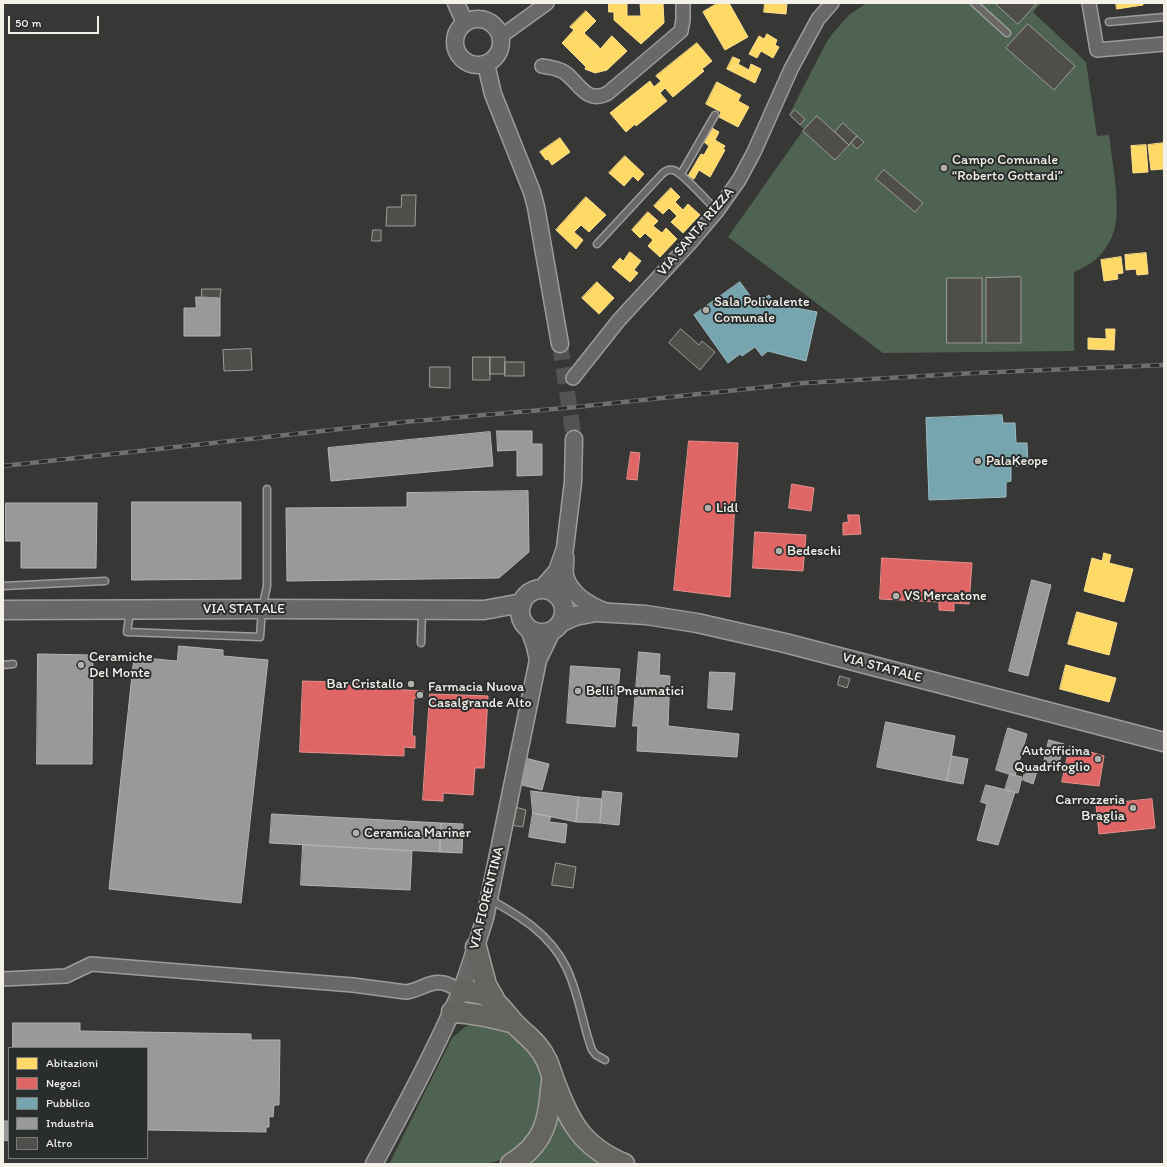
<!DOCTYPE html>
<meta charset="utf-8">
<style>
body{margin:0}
#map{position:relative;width:1167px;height:1167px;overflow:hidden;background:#373736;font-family:Itim,sans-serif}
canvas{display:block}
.frame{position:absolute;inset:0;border:4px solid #f4f1e8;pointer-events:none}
.legend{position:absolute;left:8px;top:1047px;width:140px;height:112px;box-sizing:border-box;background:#2a2d2e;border:1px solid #7b7b78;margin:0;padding:5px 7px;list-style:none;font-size:12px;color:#f4f1e8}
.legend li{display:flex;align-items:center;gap:8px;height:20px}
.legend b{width:20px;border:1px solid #7b7b78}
.scale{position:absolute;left:8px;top:16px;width:91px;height:18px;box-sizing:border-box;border:2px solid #f4f1e8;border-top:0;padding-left:5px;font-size:12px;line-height:14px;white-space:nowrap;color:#f4f1e8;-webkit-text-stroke:3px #2a2d2e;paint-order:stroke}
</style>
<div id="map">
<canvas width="1167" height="1167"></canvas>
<div class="frame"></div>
<ul class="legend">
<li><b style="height:11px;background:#ffd966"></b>Abitazioni</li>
<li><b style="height:11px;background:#e06666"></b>Negozi</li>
<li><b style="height:11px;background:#76a5af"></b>Pubblico</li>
<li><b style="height:11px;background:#999"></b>Industria</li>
<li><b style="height:11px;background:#504e4b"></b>Altro</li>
</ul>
<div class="scale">50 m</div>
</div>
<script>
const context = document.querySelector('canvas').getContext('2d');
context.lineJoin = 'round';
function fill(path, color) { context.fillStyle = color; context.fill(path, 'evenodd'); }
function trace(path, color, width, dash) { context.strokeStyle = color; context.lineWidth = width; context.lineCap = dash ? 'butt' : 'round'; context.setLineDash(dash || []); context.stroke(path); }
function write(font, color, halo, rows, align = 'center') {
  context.font = font + ' Itim,sans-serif'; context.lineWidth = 4; context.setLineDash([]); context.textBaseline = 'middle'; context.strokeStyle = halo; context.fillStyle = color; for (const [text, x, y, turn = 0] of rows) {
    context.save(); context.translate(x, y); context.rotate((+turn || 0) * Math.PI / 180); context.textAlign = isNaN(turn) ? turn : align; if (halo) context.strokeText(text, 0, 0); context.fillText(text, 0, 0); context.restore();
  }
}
fill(new Path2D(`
 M867,3H1041L1033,12L1086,62L1097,136L1109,135C1112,160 1119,195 1116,220C1115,235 1106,251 1095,260C1089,265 1081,269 1074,272V351L883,353L728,237L804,129L789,115L826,43L833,33L850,14Z
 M476,1022L507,1028L535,1054L544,1079V1103L532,1136L514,1152L500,1160L487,1164H389L452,1038L465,1027Z
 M555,1104L614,1164H520Z`), '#4f6353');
const homes = new Path2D(`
 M609,3H627V16H641L640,3H663L664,23L641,44L614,20V12H609Z
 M718,3H729L748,37L725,50L703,12Z
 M765,3H787L786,14L764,12Z
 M1116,3H1143V5L1117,9Z
 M586,11L596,21L584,33L598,46L581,62L562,43L574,30L570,27Z
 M767,34L777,40L775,45L779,47L773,58L761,51L757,58L749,54L759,36L764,39Z
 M612,36L627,51L607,70L595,73L585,69L586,67L581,62L598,46L600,49Z
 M697,43L712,61L702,69L704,71L673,97L665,88L660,93L667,101L636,126L635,124L626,132L610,113L650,81L654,87L661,81L656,76Z
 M733,57L740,60L737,67L734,65L731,71L727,69Z
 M738,64L749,70L751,64L761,69L755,83L731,71L734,65L737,67Z
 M717,82L741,95L738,101L749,107L738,127L719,117L721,112L706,104Z
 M712,128L719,132L715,140L725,146L723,149L725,150L710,177L699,170L694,179L688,176L701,154L704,155L709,146L704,142Z
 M560,138L570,152L552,165L548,159L546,160L540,152Z
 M1164,143V169L1151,170L1148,145Z
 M1146,145L1148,172L1133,173L1131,146Z
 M625,156L644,174L638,181L633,176L624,186L609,173Z
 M671,188L680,197L675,202L683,210L688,204L700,215L683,233L671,222L677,216L669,208L663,214L654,206Z
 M586,197L606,215L589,232L581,225L574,232L583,240L576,249L556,230Z
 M648,212L658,221L653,226L662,233L666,228L677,239L660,257L648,246L653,240L645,233L640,238L632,230Z
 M630,252L641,261L634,270L638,273L630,282L612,267L620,258L623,261Z
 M1146,253L1148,274L1137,275L1136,269L1126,270L1125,255Z
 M1121,257L1123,273L1117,274L1118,279L1104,281L1101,260Z
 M597,282L614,298L599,314L582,298Z
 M1106,329H1115L1114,350L1088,349V338L1106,339Z
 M1104,553L1111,555L1109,563L1133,569L1124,602L1084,591L1092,558L1102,561Z
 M1077,612L1117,623L1109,655L1068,644Z
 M1066,665L1116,678L1109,702L1060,689Z`);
fill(homes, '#ffd966');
trace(homes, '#fce08d', 1);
const shops = new Path2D(`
 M689,441L738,443L730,597L674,590Z
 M631,452L640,453L637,480L627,479Z
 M792,484L814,488L811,511L789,508Z
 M848,515H859L861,534L843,535V523L848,522Z
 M755,532L806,535L803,571L753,568Z
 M882,558L972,563L969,604L954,603V611L939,610V602L880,599Z
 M303,681L372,683L371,688L423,691V698H414L412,736H415V748L404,747V756L300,752Z
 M430,694L488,696L484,768H475L473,795L443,793V801L423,800Z
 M1070,746L1104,756L1099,786L1062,782Z
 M1152,799L1155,828L1099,834L1096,805Z`);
fill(shops, '#e06666');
trace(shops, '#e6908d', 1);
const public = new Path2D(`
 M740,282L756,304L769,295L775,304L817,312L806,361L768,351L762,356L755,347L742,356L740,354L728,363L694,315Z
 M1002,415L1003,423H1015L1016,443H1027L1028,466H1011V481L1006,482V497L929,500L926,418Z`);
fill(public, '#76a5af');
trace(public, '#9cbcc0', 1);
const industry = new Path2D(`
 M196,297L220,298V336H184V308H196Z
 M497,431H532V444H542V475L517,476V450L498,451Z
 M490,432L493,466L331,481L328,448Z
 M528,491L529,552L499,578L287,581L286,508L407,507V493Z
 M132,502H241V579L132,580Z
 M6,503H97L96,568H21V541H6Z
 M1032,580L1051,585L1028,676L1009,671Z
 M179,646L223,650V656L268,660L241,903L109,889L134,657L177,661Z
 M639,652L660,654L659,675L670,676L668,726L739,734L737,757L637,751L638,726H633Z
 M38,654L93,655L92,764H37Z
 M571,666L620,669L615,727L567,723Z
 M710,672L735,673L732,710L708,708Z
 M886,722L955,736L947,781L877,767Z
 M1008,728L1027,734L1015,776L996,770Z
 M1049,740L1064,744L1057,770L1043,766Z
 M952,756L968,759L963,784L947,781Z
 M525,758L549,764L542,790L518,784Z
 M1027,765L1038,768L1033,784L1023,780Z
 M1010,774L1022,777L1018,793L1005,790Z
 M986,785L1015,792L998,845L977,840L987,804L981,802Z
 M531,791L579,797L576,822L533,813Z
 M603,791L622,793L619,825L600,823Z
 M579,797L602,799L600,823L576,822Z
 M533,813L551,817L549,822L567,824L565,843L529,837Z
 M272,814L441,823L440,852L270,843Z
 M441,823L463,824L462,853L440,852Z
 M303,845L412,851L410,890L301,885Z
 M13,1023H80V1031L251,1034V1040H280L279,1105H274L273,1117L269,1116V1127H266V1132L147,1130V1048H13Z
 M3,1121H9V1141L3,1140Z`);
fill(industry, '#999');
trace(industry, '#b4b3b1', 1);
const building = new Path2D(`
 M995,3H1037L1018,24Z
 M1028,24L1075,66L1054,90L1006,48Z
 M795,110L805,119L800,125L790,115Z
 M817,116L849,145L835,160L803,131Z
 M843,123L857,136L849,145L835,132Z
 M857,136L864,142L857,149L851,143Z
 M884,170L923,203L915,212L876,179Z
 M402,195H416L415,226H386L387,207H401Z
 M373,230H381V241H372Z
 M1021,277V343H986V278Z
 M947,278H982V343H947Z
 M202,289H221L220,298L202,297Z
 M681,329L699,345L702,341L715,352L700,370L669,343Z
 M251,349L252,370L224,371L223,350Z
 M473,357H490V380H473Z
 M490,357H505V374H490Z
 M505,362H524V376H505Z
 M430,367H450V388L430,387Z
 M840,676L850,679L847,688L838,685Z
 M515,807L526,810L523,827L511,825Z
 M556,863L576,867L573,888L552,885Z`);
fill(building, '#504e4b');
trace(building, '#9d9c9a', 1);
trace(new Path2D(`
 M560,344L574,439`), '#535351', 16, [16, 8]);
const service = new Path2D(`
 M974,3L1007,33
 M1109,22L1164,17
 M681,174L715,115
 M597,244L662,174C665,171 668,169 673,170C682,172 709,203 717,211
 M3,586L105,581
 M130,611L127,632L260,637L262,609L267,586V489
 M421,643L422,611
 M3,665L13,664
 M489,899C520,916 550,934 566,967C579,993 582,1023 592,1050L596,1055L605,1060`);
const minor = new Path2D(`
 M1089,3L1097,50L1164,44
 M500,37L547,3
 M542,66C550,67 557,68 564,72C579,82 586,105 608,93L681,31L683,20V3
 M573,378L619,320L690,243L717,211L739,180L754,152L791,69L818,19L832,3
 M3,979L66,976L91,964L353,985L406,992C419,991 430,980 443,983C449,984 455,988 461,991`);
const tertiary = new Path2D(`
 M456,3L465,23
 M455 42a23 23 0 1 1 46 0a23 23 0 1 1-46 0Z
 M486,64L493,94L532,192L536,207L560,344
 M565,556C566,562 564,569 565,575C569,594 590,606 607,612
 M541,589L557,571L565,548L573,482L574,439
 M560,598L565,574
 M529,629L535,646L538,660
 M374,1164C404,1108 435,1051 460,993C470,969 477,942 485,918L538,660L552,631`);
const secondary = new Path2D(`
 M520 611a22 22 0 1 1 44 0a22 22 0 1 1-44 0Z
 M3,610L262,609L484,610L522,603
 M562,622L575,616L596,612L646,615L697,623L785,643L1164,742`);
const primary = new Path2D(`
 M476,947L486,985L494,999
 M461,991C492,992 494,1000 513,1022C526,1036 538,1042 547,1061C549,1066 551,1072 553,1078C569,1120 580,1146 624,1164
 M452,1012C474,1013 493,1017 514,1023
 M511,1164C547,1142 548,1119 552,1081`);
trace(service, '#9d9c9a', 9);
trace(minor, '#9d9c9a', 16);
trace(tertiary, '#9d9c9a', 19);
trace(secondary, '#9d9c9a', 21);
trace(primary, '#9d9c9a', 23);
trace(service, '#696866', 6);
trace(minor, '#696866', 13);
trace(tertiary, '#696866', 16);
trace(secondary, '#696866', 18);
trace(primary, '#656460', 20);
const rail = new Path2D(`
 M3,466L404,422L576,407L804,383L974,373L1164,365`);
trace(rail, '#70706f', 4.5);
trace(rail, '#2a2d2e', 3, [9]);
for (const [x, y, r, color] of [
 [944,168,4,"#b2b0aa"],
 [706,310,4,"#b2b0aa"],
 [978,461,4,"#b2b0aa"],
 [708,508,4,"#b2b0aa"],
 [779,551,4,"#b2b0aa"],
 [896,596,4,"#b2b0aa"],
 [81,665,4,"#b2b0aa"],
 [411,684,4,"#b2b0aa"],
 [578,691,4,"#b2b0aa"],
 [420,695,4,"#b2b0aa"],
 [1098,759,4,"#b2b0aa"],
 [1133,808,4,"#b2b0aa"],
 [356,833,4,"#b2b0aa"]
]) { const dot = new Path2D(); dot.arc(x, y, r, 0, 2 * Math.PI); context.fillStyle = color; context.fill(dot); trace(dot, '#2a2d2e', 1.5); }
write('14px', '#f4f1e8', '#2a2d2e', [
 ["Campo Comunale",952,160],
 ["“Roberto Gottardi”",952,176],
 ["Sala Polivalente",714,302],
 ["Comunale",714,318],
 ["PalaKeope",986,461],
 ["Lidl",716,508],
 ["Bedeschi",787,551],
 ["VS Mercatone",904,596],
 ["Ceramiche",89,657],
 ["Del Monte",89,673],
 ["Bar Cristallo",403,684,"right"],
 ["Farmacia Nuova",428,687],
 ["Casalgrande Alto",428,703],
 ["Belli Pneumatici",586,691],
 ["Autofficina",1090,751,"right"],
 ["Quadrifoglio",1090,767,"right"],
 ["Carrozzeria",1125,800,"right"],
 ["Braglia",1125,816,"right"],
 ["Ceramica Mariner",364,833]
], 'left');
write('14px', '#f4f1e8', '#2a2d2e', [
 ["VIA SANTA RIZZA",696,232,-50],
 ["VIA STATALE",244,609],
 ["VIA STATALE",882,668,15],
 ["VIA FIORENTINA",487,898,-76]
]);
</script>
